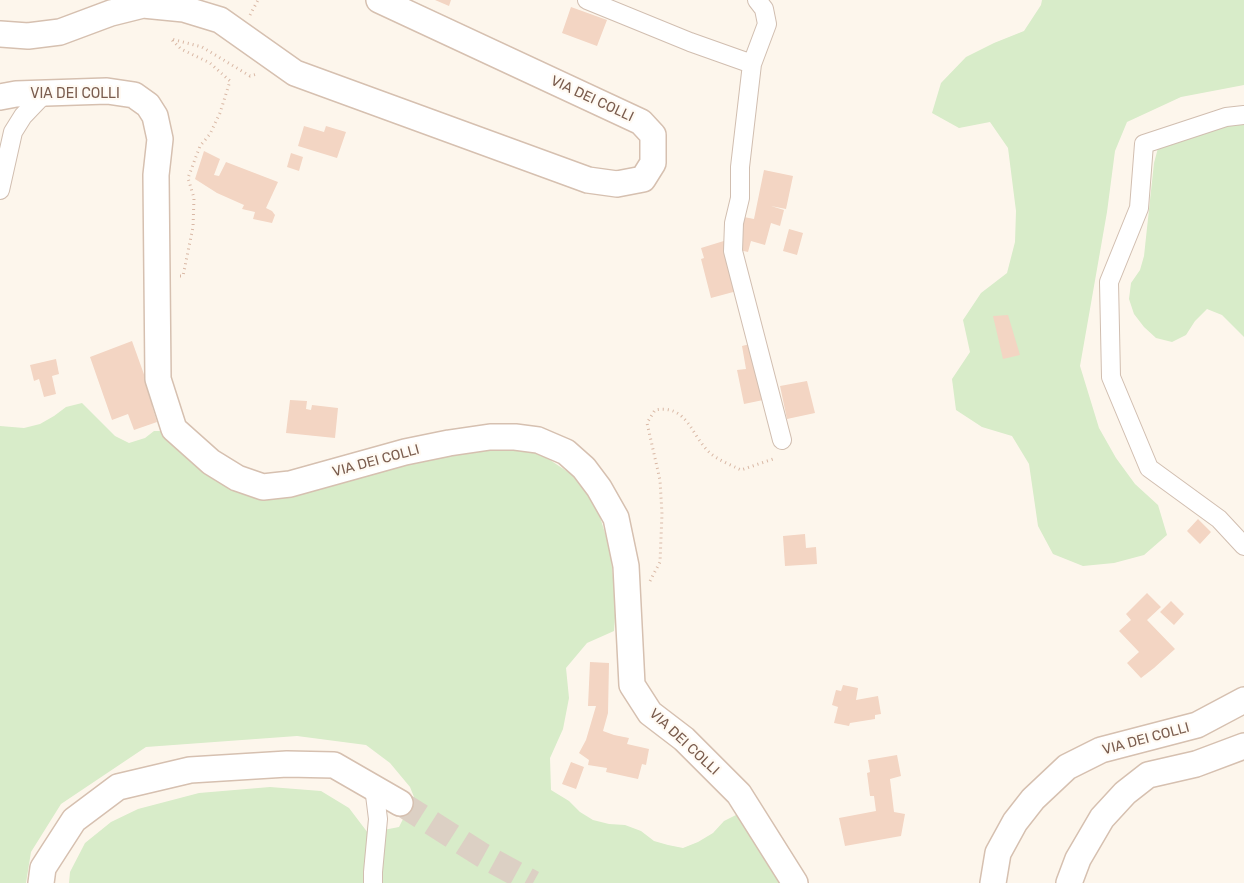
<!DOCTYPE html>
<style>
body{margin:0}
canvas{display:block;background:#fdf6ec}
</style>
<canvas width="1244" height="883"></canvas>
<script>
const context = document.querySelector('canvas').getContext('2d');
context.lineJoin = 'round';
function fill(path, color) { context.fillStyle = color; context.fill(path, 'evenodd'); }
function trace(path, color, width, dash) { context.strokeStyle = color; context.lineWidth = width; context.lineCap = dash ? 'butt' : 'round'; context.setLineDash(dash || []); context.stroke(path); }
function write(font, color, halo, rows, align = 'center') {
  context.font = font + ' Rubik,sans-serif'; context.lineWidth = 4.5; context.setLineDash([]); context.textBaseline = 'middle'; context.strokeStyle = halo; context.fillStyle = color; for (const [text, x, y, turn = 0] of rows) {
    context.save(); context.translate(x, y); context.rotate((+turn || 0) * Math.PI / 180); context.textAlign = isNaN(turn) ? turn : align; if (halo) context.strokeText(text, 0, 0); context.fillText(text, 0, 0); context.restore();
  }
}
fill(new Path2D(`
 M1042,0H1244V85L1181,97L1127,122L1115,151L1107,212L1080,366L1099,428L1116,458L1135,484L1158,505L1167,535L1144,555L1114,563L1083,566L1053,554L1038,526L1029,464L1012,436L982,427L956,410L952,379L970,352L963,320L981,293L1007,273L1015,242L1016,211L1008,148L990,122L959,128L932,113L941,83L966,57L994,43L1024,31L1041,5Z
 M1244,123V337L1222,315L1207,309L1195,321L1186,335L1172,342L1156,338L1144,327L1134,314L1129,299L1131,283L1140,270L1144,256L1154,163L1158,148L1172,133Z
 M82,403L115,436L129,443L145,438L154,431H182L253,482L463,448L510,445L544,456L574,476L595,501L610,549L616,605L614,631L587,643L566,668L569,698L563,729L550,758L551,790L569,801L580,812L593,820L609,824L625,825L641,831L654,841L668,845L683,848L698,842L713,833L724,821L740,813L784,883H69L70,872L85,843L111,822L138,809L199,793L270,787L321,791L349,808L368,833L399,827L414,797L410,787L390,763L366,745L297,736L146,747L61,804L31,852L26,883H0V426L24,428L40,424L54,416L66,407Z`), '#d8ecc9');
fill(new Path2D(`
 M435,0H451L449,6Z
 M571,7L607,20L597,46L562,33Z
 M304,126L324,132L326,126L346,132L337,158L298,146Z
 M204,151L220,159L214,175L219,176L226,162L278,182L266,208L272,211L275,215L272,223L253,219L255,212L242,209L244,205L217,193L195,179Z
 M291,153L303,157L299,171L287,167Z
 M764,170L793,176L786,209L771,206L784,210L780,226L771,223L765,245L751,241L748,252L739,250L742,240L738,239L744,217L754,219Z
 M789,229L803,233L797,255L783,251Z
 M727,240L737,291L711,298L701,259L704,258L701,248Z
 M1008,315L1020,355L1003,359L993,316Z
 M132,341L155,405L152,406L157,422L134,430L128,414L112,420L90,357Z
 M754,343L768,399L744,404L737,370L746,369L742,346Z
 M56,359L59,374L52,376L56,394L44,397L39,379L34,381L30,365Z
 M807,381L815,413L787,419L780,386Z
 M290,400L307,401L306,409L311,410L312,405L338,408L335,438L286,433Z
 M1198,519L1211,532L1200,544L1187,531Z
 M805,534L806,548L816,547L817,564L785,566L783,536Z
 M1147,593L1161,607L1147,620L1175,649L1154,668L1141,678L1127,663L1139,652L1119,631L1131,620L1126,614Z
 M1171,601L1184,614L1174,625L1160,612Z
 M590,662L609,663L608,713L603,731L614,735L629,738L627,744L649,749L646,765L642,764L638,779L606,772L607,768L588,765L589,760L579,753L586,740L596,706H588Z
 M843,685L858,688L856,700L878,696L881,714L875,715V719L850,723L849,726L834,723L838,707L832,705L836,690L841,691Z
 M897,755L901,776L890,779L894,812L905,814L901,836L845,846L839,818L876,811L874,796H870L867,773L870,772L868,760Z
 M571,762L584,767L576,789L562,784Z`), '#f3d5c3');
trace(new Path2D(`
 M400,803L482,855L533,883`), '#dcd0c4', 25, [25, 12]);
const street = new Path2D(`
 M587,0L690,42L752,64
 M757,0L764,9L767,24L752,64L740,167V198L734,223L733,251L782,440
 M1244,115L1226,117L1144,144L1139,208L1109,282L1111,377L1149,468L1219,519L1244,546
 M0,190L13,132L23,116L45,93
 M373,883V872L378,819L374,787`);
const secondary = new Path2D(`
 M0,34L28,36L60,32L111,13L143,5L184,9L220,20L295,73L588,180L617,184L643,179L653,163V135L641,122L379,0
 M0,97L16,94L107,91L134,95L148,105L155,116L160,139L156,175L158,379L174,429L211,462L237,478L263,487L290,484L405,452L449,443L490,437H515L538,440L566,452L584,468L599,488L616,518L626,566L632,685L650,713L684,739L739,794L795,883
 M41,883L43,868L74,820L118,787L190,770L287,764L334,765L400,803
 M993,883L998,853L1015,822L1033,799L1067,767L1101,750L1197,725L1244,700
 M1069,883L1078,859L1102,818L1125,793L1148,775L1196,764L1244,746`);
trace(street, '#d1beb0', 20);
trace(secondary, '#d6c0b0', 28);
trace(new Path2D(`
 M250,15L258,0
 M180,276H183L193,227L194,198L188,178L200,146L210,134L220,113L230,81L210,63L181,49L171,39L202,47L250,76L257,74
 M650,581L660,562L662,514L660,480L647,423L655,410C688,404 691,436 710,453C718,460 731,465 741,470L773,459L774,456`), '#d9b8a5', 3, [1, 4]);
trace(street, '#fff', 18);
trace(secondary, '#fff', 25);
write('14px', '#7a5c4d', '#fffaf3', [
 ["VIA DEI COLLI",75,94],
 ["VIA DEI COLLI",592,99,25],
 ["VIA DEI COLLI",376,461,-15],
 ["VIA DEI COLLI",1146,739,-15],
 ["VIA DEI COLLI",684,742,43]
]);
</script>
